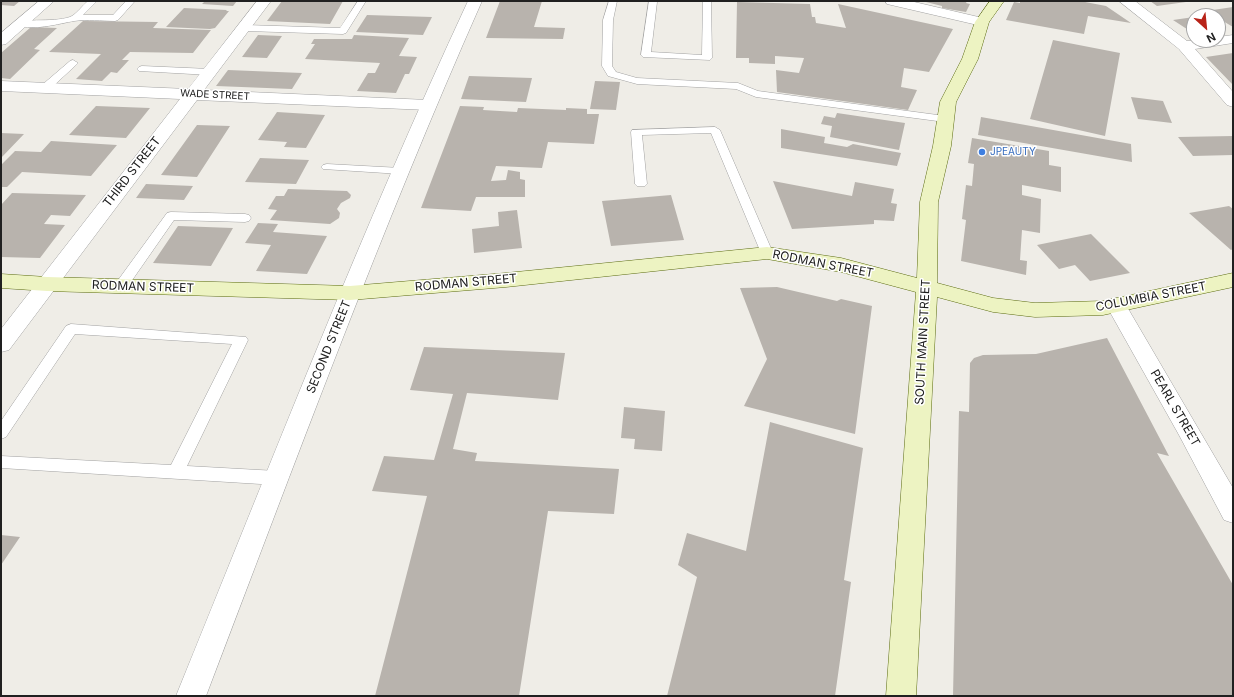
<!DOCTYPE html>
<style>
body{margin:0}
#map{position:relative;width:1234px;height:697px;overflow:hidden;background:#efede7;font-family:Inter,sans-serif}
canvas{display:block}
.frame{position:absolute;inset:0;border:2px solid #202020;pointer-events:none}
.north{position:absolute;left:1186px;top:8px;width:40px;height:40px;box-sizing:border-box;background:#fff;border:1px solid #a6a6a6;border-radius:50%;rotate:153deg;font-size:11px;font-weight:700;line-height:16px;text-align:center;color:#202020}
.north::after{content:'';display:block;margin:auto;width:14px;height:18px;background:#b82318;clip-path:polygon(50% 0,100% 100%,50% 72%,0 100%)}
</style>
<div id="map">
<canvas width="1234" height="697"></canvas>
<div class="frame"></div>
<div class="north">N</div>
</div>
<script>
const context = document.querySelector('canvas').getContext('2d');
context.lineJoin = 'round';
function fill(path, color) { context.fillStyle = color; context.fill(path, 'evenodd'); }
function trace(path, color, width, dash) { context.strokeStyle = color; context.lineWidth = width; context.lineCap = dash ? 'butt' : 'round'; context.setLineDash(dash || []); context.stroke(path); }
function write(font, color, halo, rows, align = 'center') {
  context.font = font + ' Inter,sans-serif'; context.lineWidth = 3; context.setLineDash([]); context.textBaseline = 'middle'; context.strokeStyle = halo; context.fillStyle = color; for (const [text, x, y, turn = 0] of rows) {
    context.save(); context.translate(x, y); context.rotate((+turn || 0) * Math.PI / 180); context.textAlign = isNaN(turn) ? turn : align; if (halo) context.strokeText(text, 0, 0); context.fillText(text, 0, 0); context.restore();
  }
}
fill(new Path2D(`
 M1,1H20L14,6L1,5Z
 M205,1H237L233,6L202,4Z
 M282,1H343L330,24L267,21Z
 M500,1H542L534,27L565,28L563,39L486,38Z
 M922,1H967L966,3L970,4L966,12L942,8V6Z
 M1020,1H1080L1106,6L1131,23L1088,16L1084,34L1006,20L1014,2L1020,3Z
 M1150,1H1186V2L1157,6Z
 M737,2L810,4L812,17H815L816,23L846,28L838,4L953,29L929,72L904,68L901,87L917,90L908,110L777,92L776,70L799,73L804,58L775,56V64L749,63V58H736Z
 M1233,7V27L1218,18V16H1214L1206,11Z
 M184,8L227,10L226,11H229L215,28L210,29L166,27Z
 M367,15L432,17L423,35L356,32Z
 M1194,17V33H1193L1173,20Z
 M83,21L158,22L153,28L211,30L193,53L130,52L122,60H129L117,73L111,72L102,81L76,79L101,54L49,52Z
 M31,27L57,28L34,49L40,50L10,79L1,78V53Z
 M258,35L282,36L267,58L242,57Z
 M354,35L409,38L399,56L417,57L409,74H405L396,93L357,91L368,73H375L380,63L305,59L315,44H311L314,39H352Z
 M1053,40L1120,53L1105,136L1030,119Z
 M1233,53V85L1206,57Z
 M228,70L302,73L292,89L216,86Z
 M469,76L532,78L526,102L461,99Z
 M595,81L620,82L616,110L590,109Z
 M1131,97L1163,101L1172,123L1138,119Z
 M96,106L150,108L126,138L69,135Z
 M460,106L484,107L483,110L517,112L518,108L566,110V108L587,109V114H599L594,144L548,142L542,168L496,166L491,181L506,180L508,170L520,172V179L525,180V197H476L471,211L421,208Z
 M277,112L325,115L306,148L284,147L287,142L258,140Z
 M837,113L905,123L899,150L830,137L832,126L821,124L824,116L835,118Z
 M981,117L1131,144L1132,162L978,135Z
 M197,125L230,126L197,177L161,175Z
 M781,129L825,137L824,143L847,147L853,144L901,153L897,166L781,148Z
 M1,133L24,134L1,158Z
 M1233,136V155L1193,156L1178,137Z
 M972,138L1049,151V165L1061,167V192L1022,185V195L1041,199L1040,233L1022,230L1020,260L1027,261L1026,275L961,261L966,220L962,219L966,185L972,186L974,164L968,163Z
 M51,141L117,145L91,176L22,172L7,187H1V165L15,151L41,152Z
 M260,158L309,160L296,184L245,182Z
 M773,181L852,196L855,182L894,189L891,203L897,204L894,221L874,220V224L792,229Z
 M146,184L193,186L184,200L136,198Z
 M288,189L347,191L351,195L350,198L341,203L337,209L340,213L339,218L330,224L270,220L277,210L268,209L276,196H284Z
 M12,193L86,195L70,216L51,215L44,224L65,225L40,258L1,257V205Z
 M671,195L684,240L611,246L602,201Z
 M1229,206L1233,209V249L1231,250L1189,213Z
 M517,210L522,248L474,253L472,229L499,226L498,212Z
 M258,223L278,224L273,232L327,236L307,274L256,271L271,245L245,243Z
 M178,226L233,228L211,266L153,263Z
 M1091,234L1130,273L1090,281L1075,265L1059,269L1037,245Z
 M777,287L837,301L841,299L872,306L855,434L744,406L767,359L740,288Z
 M1107,338L1169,456L1157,453L1233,585V696H953L959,411L969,412L970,363L974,358L983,355L1036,354Z
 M424,347L565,353L558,400L467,393L453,449L477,453L475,461L619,469L614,514L548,511L519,696H375L427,496L372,491L384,456L434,460L453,394L410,390Z
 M624,407L665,411L662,451L634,449L635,439L621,438Z
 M770,422L863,448L844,580L851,582L835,696H667L697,577L678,565L687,533L746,551Z
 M1,535L20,537L1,565Z`), '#b8b3ad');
const service = new Path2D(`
 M88,1H97L83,15H113L126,1H135L118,20L115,21C102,21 87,19 74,21C62,23 26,33 16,23C21,18 59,23 72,16C77,13 83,5 88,1Z
 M358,1H366L346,33L343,34L245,31L240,28L245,25L340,28Z
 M609,1H617L613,20L612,66L616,72L637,78L738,83L758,91L945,116L950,119L945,122L756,97L736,89L637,84L608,76L602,66L603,20Z
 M649,1L657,2L651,52L702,55L703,1H711L712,58L710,60L643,57L641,55Z
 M73,60L78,63L76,65L50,89H42L41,87L42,85L70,61Z
 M142,66L210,69L215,72L210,75L139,71L137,69L139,67Z
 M715,127L720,130L773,253L771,256H763L761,253L711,133L642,135L647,184L645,186H637L635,184L631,132L632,130Z
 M327,164L401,168L405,169L407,171L405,173L401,174L323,169L321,167L323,165Z
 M171,212L245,214L249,215L251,218L249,221L245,222L174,220L126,289L121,290L116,289L114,286L116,283L167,213Z
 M71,324L246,337L248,340L187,466L277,471L283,473L285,478L283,483L277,485L1,468V456L171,465L232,344L75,334L6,437L1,439V421L66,326Z`);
const minor = new Path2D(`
 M39,1H54L6,44L1,45V33Z
 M257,1H271L204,90L428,100L434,102L436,105L434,108L428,110L197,100L9,350L1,352V329L180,99L1,91V81L188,89Z
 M885,1H910L987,19L989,22L987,25L982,26L887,4Z
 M1119,1H1135L1187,41L1218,40V37L1233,35V43L1195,49L1233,92V107L1227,105L1179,49Z
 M1116,298L1123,300L1233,488V523L1224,520L1179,435L1106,305L1109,300Z`);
const tertiary = new Path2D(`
 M468,1H482C381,229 295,463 206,696H176C271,463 362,229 468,1Z`);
const secondary = new Path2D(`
 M990,1H1004L989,22L978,59L956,102L951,146L938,202L937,283L993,298L1035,303L1103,301L1233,273V287L1103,315L1035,317L993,312L937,297L916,696H886L916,292L841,272L767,259L506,287L350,300L47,291L1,288V274L47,277L350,286L506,273L767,247L841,258L917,278L920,202L933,146L940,102L962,59L975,22Z`);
trace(service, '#a1a1a1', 1);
trace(minor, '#a1a1a1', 1);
trace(tertiary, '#a1a1a1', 1);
trace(secondary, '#5c6c12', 1);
fill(service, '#fff');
fill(minor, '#fff');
fill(tertiary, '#fff');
fill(secondary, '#edf3c2');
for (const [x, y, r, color] of [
 [982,152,4,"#3f7fe0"]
]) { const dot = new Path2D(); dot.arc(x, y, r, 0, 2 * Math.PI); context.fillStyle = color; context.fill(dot); trace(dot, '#fff', 1.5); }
write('10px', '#202020', '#fff', [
 ["WADE STREET",215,95,3]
]);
write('10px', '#366cbe', '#fff', [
 ["JPEAUTY",990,152]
], 'left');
write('12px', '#202020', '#fff', [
 ["THIRD STREET",132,172,-52],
 ["RODMAN STREET",823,264,11],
 ["RODMAN STREET",466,283,-5],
 ["RODMAN STREET",143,287,2],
 ["COLUMBIA STREET",1151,297,-11],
 ["SOUTH MAIN STREET",923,342,-87],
 ["SECOND STREET",329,347,-68],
 ["PEARL STREET",1175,408,60]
]);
</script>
